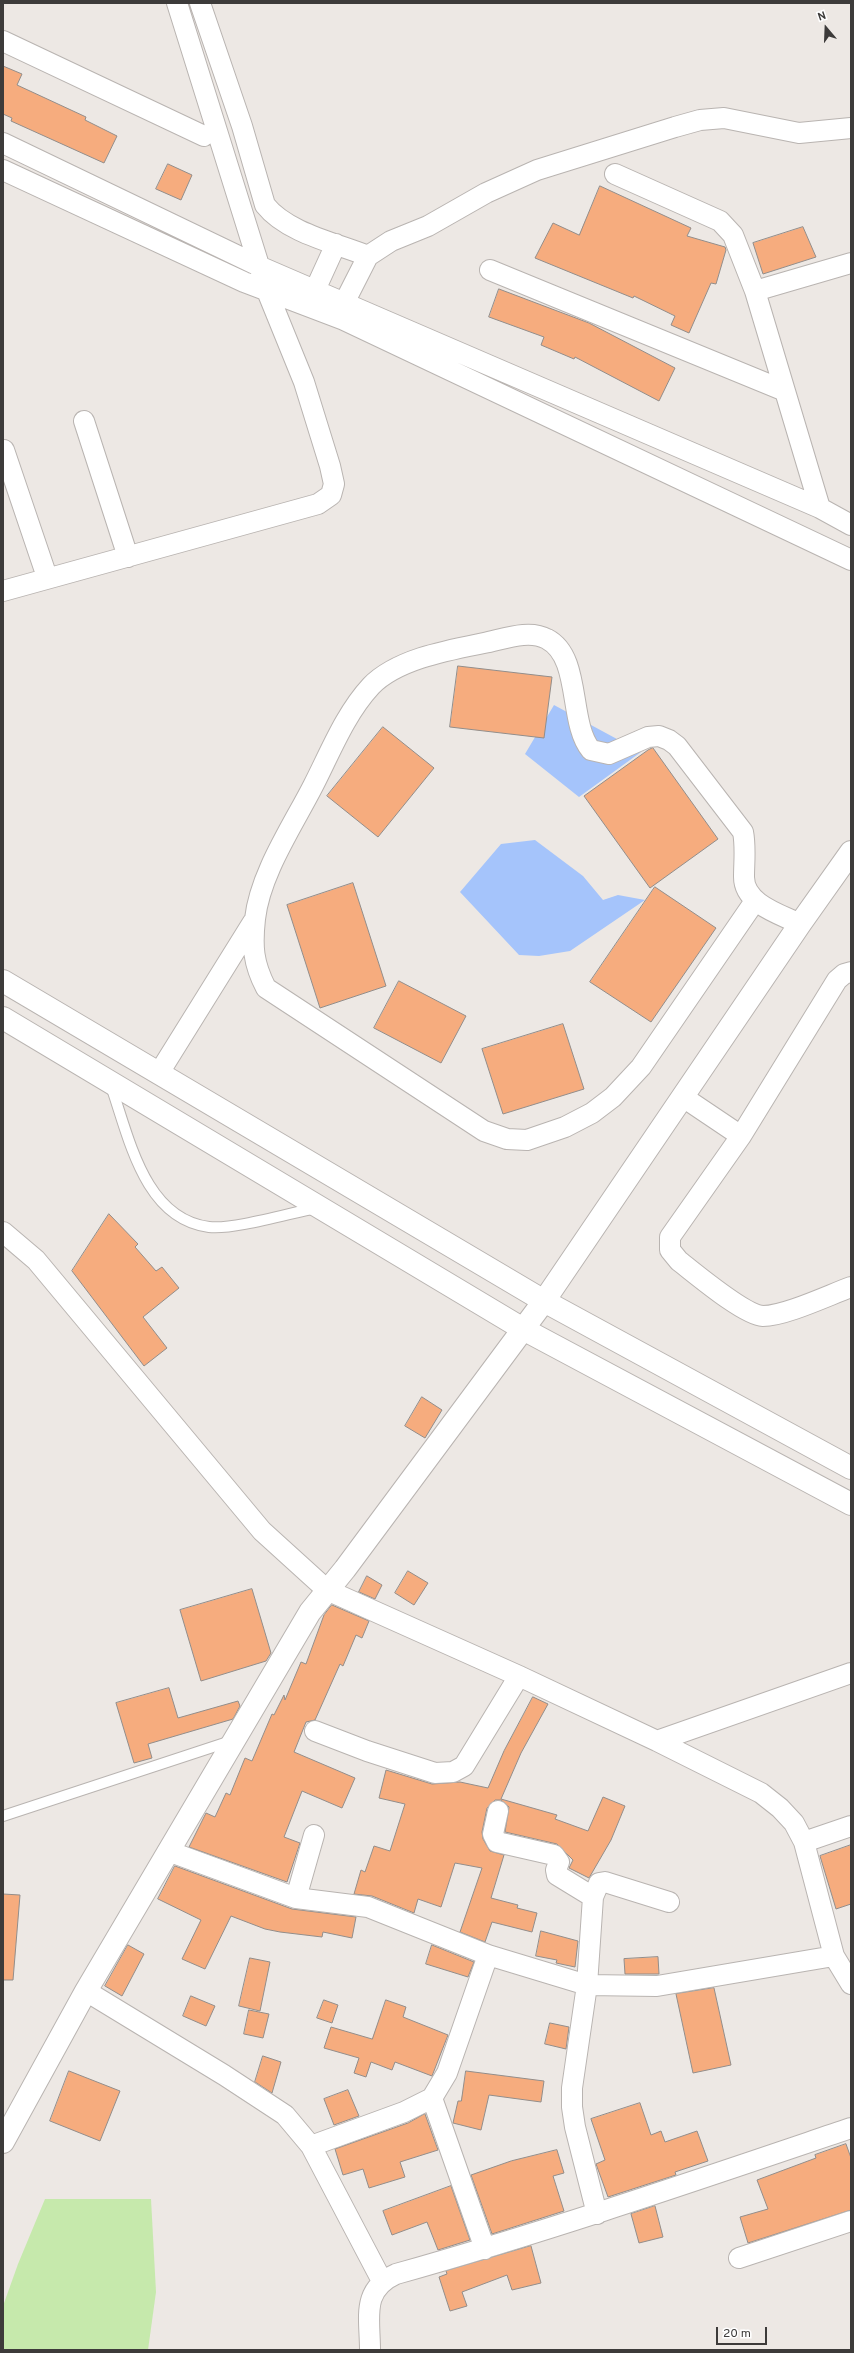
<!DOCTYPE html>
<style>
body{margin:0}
#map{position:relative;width:854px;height:2353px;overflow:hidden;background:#ede8e4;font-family:Overpass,sans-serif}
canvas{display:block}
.frame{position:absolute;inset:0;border:4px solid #3d3b3a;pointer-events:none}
.north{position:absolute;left:806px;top:8px;width:40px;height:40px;-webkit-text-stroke:3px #fff;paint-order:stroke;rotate:341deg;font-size:11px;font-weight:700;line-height:16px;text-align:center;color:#3d3b3a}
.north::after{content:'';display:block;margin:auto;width:14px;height:18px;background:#3d3b3a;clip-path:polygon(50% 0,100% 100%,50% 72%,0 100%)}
.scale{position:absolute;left:716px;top:2327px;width:51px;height:18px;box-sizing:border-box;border:2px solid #3d3b3a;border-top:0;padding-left:5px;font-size:12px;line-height:14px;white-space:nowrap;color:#3d3b3a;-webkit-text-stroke:3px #fff;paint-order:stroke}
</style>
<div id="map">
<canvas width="854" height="2353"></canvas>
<div class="frame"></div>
<div class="north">N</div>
<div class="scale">20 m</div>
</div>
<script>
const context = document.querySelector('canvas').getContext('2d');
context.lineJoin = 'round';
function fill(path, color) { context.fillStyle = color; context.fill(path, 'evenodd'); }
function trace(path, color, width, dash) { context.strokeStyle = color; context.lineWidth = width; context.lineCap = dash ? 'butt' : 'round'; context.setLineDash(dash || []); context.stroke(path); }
fill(new Path2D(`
 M45,2199H151L156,2292L148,2350H3V2306L18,2264Z`), '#c6e9ac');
fill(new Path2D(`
 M554,705L641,752L579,797L525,754Z
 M535,840L583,876L603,900L618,895L645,900L570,951L539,956L519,955L460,892L501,844Z`), '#a5c4fb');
const building = new Path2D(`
 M3,66L22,74L17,85L86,117L85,120L117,136L104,163L11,121L12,118L3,114Z
 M168,164L192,175L181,200L156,189Z
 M600,186L691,228L687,236L725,247L726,250L716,284L711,283L689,333L671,325L675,316L634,296L633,298L535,258L553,223L579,235Z
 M803,227L816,257L763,274L753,243Z
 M499,289L589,323L675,368L659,401L575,357L574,359L541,345L544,337L489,317Z
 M458,666L552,677L544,738L450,727Z
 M383,727L434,768L378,837L327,796Z
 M653,748L718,839L650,888L584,796L648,750Z
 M353,883L386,986L320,1008L287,905Z
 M655,887L716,928L651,1022L590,982Z
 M399,981L466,1016L441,1063L374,1028Z
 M563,1024L584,1089L503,1114L482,1049Z
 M109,1214L138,1244L135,1247L156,1271L162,1267L179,1288L143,1317L167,1348L144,1366L72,1271Z
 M422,1397L442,1410L425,1438L405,1426Z
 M408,1571L428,1583L414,1605L395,1593Z
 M367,1576L382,1585L375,1599L359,1592Z
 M252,1589L271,1653L266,1661L201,1681L180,1610Z
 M332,1605L369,1621L362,1638L356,1635L343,1666L340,1664L315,1720L306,1722L294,1752L355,1778L342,1808L302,1791L284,1837L300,1843L287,1882L189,1847L206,1813L215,1817L226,1793L230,1795L245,1758L252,1761L272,1714L274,1715L284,1695L285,1700L301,1662L306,1664L324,1615Z
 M169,1688L178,1718L238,1701L240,1706L233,1719L148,1744L152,1758L134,1763L116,1703Z
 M533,1697L548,1704L521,1753L501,1799L557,1815L555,1819L588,1831L603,1797L625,1806L611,1840L589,1878L569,1868L573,1860L557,1844L505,1832L509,1807L501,1800H495L487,1808L482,1832L483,1839L490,1851L504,1855L491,1898L518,1905L517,1908L537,1913L532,1932L492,1922L485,1942L460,1932L482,1868L455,1863L441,1907L418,1899L414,1913L372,1896L354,1894L361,1870L365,1872L374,1846L390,1851L405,1804L379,1798L386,1770L432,1784L460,1782L488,1788L504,1751Z
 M851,1845V1904L836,1909L820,1856Z
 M175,1866L292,1909L356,1917L352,1938L323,1932L322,1937L280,1932L265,1929L231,1916L205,1969L182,1959L201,1920L158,1899Z
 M3,1894L20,1895L13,1980H3Z
 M541,1931L578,1941L575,1967L556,1963L557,1960L536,1956Z
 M128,1945L144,1954L122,1996L105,1986Z
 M432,1945L474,1962L468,1977L426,1964Z
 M658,1957L659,1974H625L624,1959Z
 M250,1958L270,1962L260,2011L239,2006Z
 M714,1988L731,2065L693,2073L676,1994Z
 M191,1996L215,2006L206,2026L183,2016Z
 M324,2000L338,2005L332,2023L317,2018Z
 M386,2000L406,2007L403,2017L448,2035L432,2076L395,2062L392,2070L371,2062L366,2077L354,2073L359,2058L324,2048L331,2027L372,2039Z
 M249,2010L269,2014L263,2038L244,2034Z
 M550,2023L569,2027L566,2049L545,2044Z
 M263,2056L281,2062L272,2093L255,2082Z
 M69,2071L120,2091L100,2141L50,2121Z
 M466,2071L544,2081L541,2102L489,2095L481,2130L453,2123L458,2101H461Z
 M348,2090L359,2116L334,2125L324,2099Z
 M640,2103L651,2135L661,2131L665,2142L697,2131L708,2161L675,2172L676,2175L608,2197L596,2164L605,2160L591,2119Z
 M425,2114L438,2150L400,2162L405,2177L369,2188L363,2169L343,2175L335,2149L408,2123Z
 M846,2144L851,2158V2210L748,2243L740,2217L768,2209L757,2180L816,2158L815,2155Z
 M557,2150L564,2173L553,2176L564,2211L492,2234L471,2175L511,2161Z
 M451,2186L470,2240L438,2250L427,2222L392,2235L383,2211Z
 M655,2206L663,2237L639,2243L631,2214Z
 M531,2246L541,2283L512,2290L507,2275L462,2292L467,2306L450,2311L439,2277L447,2274L446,2271Z`);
fill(building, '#f6ac7e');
trace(building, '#928d8a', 1);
const service = new Path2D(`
 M111,1086C129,1137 144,1219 209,1227C233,1230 290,1213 316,1208
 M3,1816L231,1741`);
const minor = new Path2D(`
 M200,3L242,126L265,205C287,233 336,243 368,256L391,241L428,226L486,193L537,170L675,127L700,120L724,118L799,133L851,128
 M3,41L204,136
 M3,143L261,267L820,508L851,525
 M3,170L244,282L344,320L851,560
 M615,174L720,221L733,235L755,291L820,508
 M490,270L785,391
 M755,291L851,263
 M310,301L336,244
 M339,313L368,256
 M84,421L128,557
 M4,450L47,577
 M3,591L318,504L331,495L334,484L330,466L304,382L267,291L177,3
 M755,901L641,1067L613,1097L592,1113L565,1127L527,1140L507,1139L484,1131L266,988C253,963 252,946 255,919C260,874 292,827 313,786C330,753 345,714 371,686C397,659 449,650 484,643C504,639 529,629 547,639C582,657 568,723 591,750L609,754L648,737L659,736L669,740L677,746L743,832C746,847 744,862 744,877C744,904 780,914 800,924
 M159,1073L253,922
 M683,1097L741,1136L837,980L844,974L851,972
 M741,1136L670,1237V1250L679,1261C696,1274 744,1315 763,1316C785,1316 829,1295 851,1287
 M3,1232L36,1260L262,1531L327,1590L519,1676L657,1741L761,1793L780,1808L794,1823L804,1842L834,1956L851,1984
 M315,1731L367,1751L435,1773L453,1772L464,1766L519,1676
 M657,1741L851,1673
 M498,1811L493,1834L497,1842L554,1855L559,1862L556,1870L557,1875L593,1897
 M804,1842L851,1826
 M168,1851L296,1898L368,1907L488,1955L587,1985L657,1986L834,1956
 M296,1898L314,1835
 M86,1991L224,2075L285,2115L311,2146L382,2281
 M432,2098L485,2249
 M311,2146L404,2112L432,2098L447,2073L488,1955
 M597,2214L575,2127L572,2107V2088L587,1985L593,1897L599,1883L605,1882L669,1902
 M739,2258L851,2221
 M370,2350C370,2317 361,2290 396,2274C549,2231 700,2179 851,2128`);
const tertiary = new Path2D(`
 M3,2142L86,1991L310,1612L345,1569L544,1301L800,924L851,852`);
const secondary = new Path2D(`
 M3,981L544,1301L851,1468
 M3,1018L523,1329L851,1504`);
trace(service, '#b9b4b1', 12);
trace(minor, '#b9b4b1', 22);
trace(tertiary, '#b9b4b1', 24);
trace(secondary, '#b9b4b1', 24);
trace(service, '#fff', 10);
trace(minor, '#fff', 20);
trace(tertiary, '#fff', 22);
trace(secondary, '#fff', 22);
</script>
